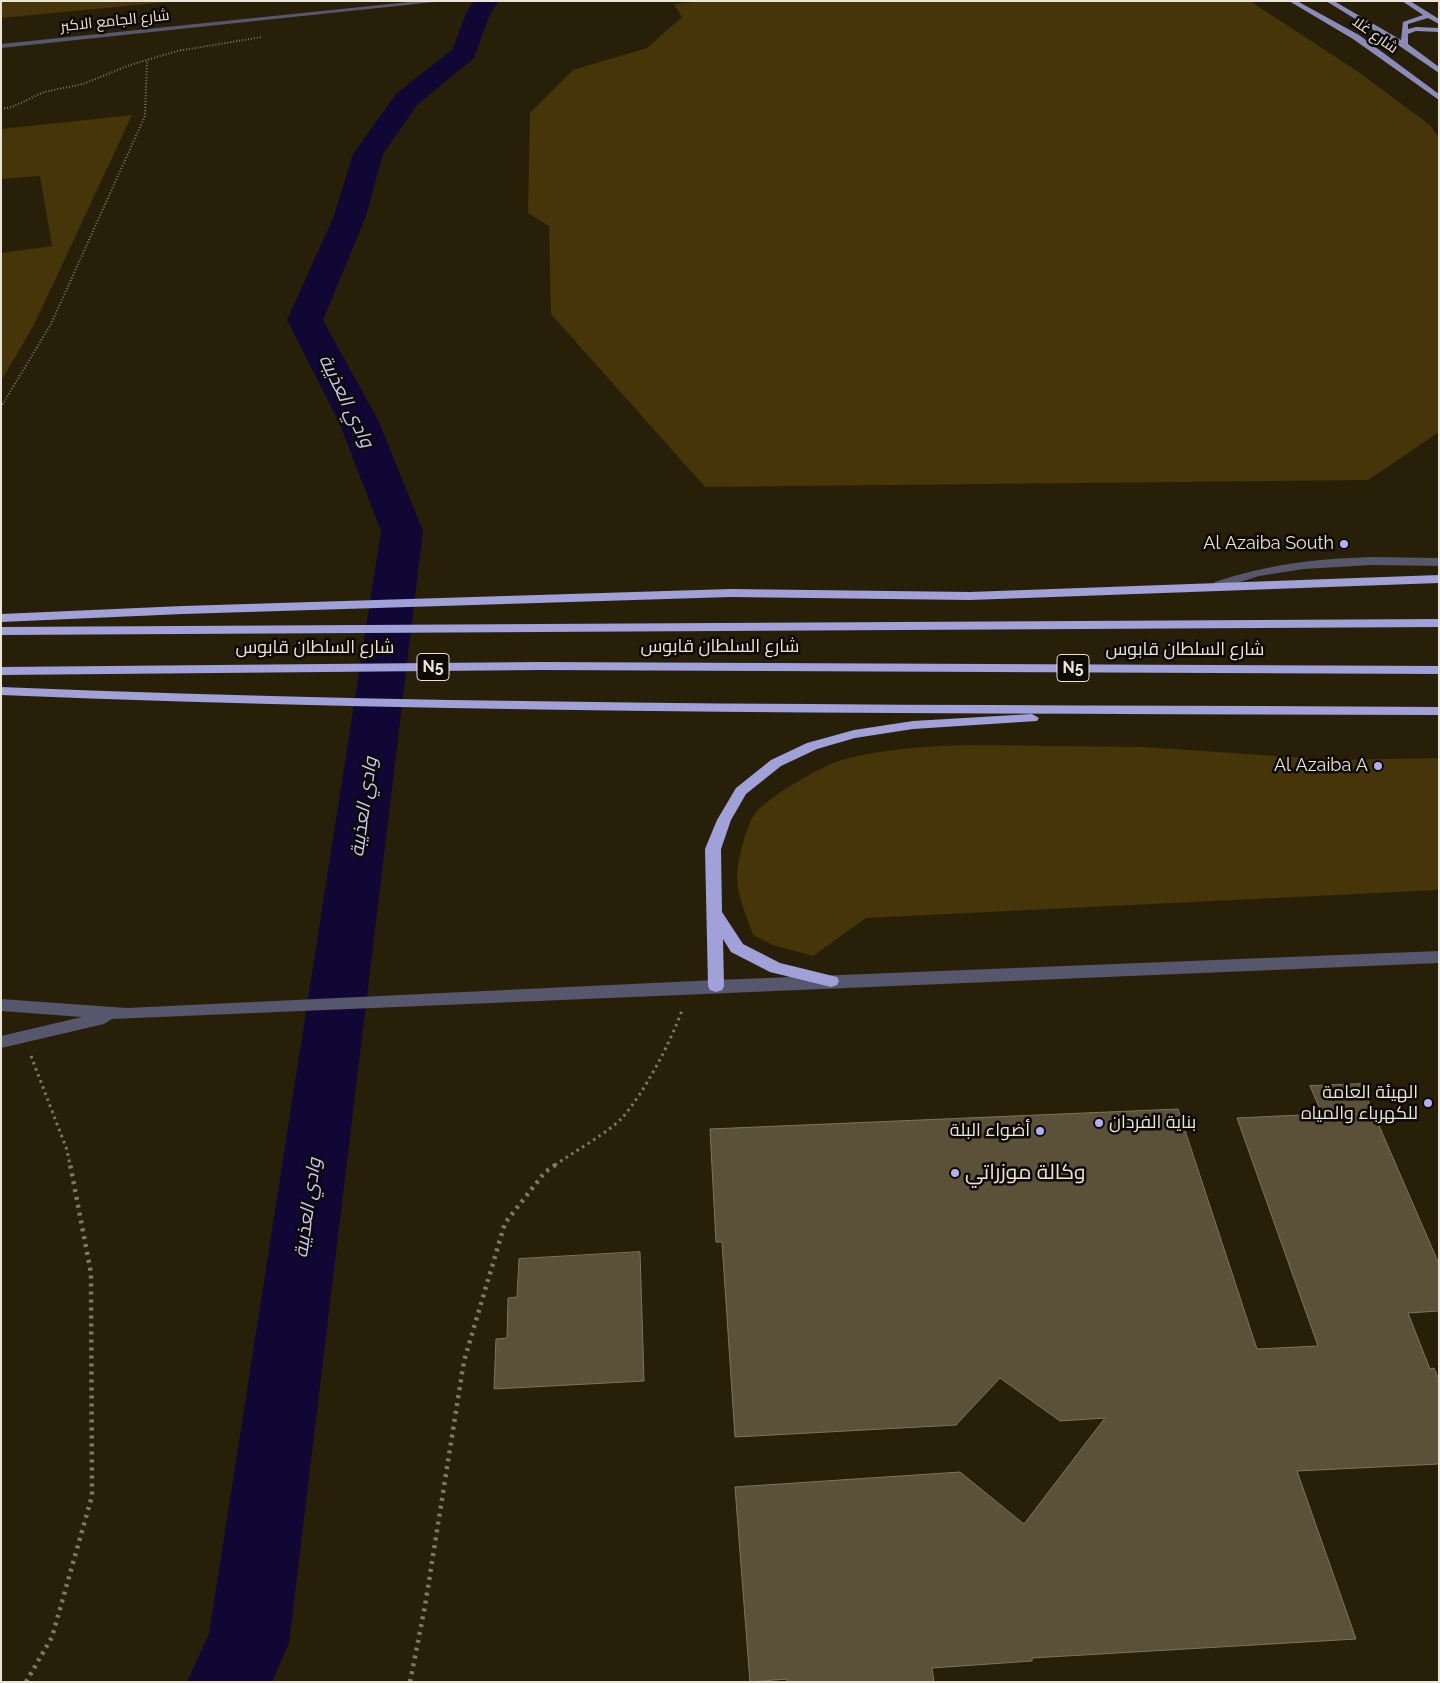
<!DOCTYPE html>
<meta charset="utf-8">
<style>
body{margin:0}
#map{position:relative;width:1440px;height:1683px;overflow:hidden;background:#281f08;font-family:Raleway,sans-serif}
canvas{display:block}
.frame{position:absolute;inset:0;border:2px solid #ebe5d7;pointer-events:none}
</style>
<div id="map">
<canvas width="1440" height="1683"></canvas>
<div class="frame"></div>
</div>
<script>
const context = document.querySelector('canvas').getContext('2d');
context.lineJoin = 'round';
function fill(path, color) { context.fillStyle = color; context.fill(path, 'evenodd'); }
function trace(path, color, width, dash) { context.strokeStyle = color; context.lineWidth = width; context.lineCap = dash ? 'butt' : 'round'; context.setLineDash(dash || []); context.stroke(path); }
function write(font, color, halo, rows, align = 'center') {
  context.font = font + ' Raleway,Cairo,sans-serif'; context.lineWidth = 5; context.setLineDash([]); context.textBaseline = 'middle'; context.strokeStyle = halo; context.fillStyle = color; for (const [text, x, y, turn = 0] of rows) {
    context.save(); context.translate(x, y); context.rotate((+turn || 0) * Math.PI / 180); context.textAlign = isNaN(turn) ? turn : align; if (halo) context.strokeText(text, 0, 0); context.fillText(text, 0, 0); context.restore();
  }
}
fill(new Path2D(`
 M1,1H178L1,18Z
 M703,1H1250L1357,71L1430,125L1439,138V432L1368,480L705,487L551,314L549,226L528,213L530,113L573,70L647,48L682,17L674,4Z
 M132,115L34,325L1,381V253L52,246L40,176L1,179V129Z
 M974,745L1144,747L1334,760L1439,758V890L866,918L813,956L773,945L753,935C747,917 737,896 737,876C738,859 746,824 757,811C772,795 824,764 845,759C887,748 931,746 974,745Z`), '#453509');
fill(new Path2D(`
 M474,1H499L490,14L474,58L417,105L383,154L366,216L323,320L379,422L423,531L289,1643L272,1682H187L209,1634L381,531L339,422L287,320L334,216L353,154L397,93L453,49L466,13Z`), '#100734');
const building = new Path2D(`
 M1361,1084L1439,1264V1311L1408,1313L1430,1369L1434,1368L1439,1380V1464L1297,1471L1356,1639L1032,1658V1661L932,1668L934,1682H787V1679L750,1682L735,1487L960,1472L1024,1524L1105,1418L1060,1421L1000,1378L956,1425L735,1437L722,1242H716L710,1129L1178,1109L1257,1349L1318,1346L1237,1118L1322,1114L1310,1086Z
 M640,1252L644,1381L494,1389L496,1339L507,1338L508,1298L517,1297L519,1259Z`);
fill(building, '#5b5139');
trace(building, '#7f745b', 1);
trace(new Path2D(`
 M1,109L12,107L44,92L83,84L130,65L177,51L262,37
 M1,407L51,324L145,116L147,60`), '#807865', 2, [1, 2]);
trace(new Path2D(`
 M31,1056L67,1150L70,1165
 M555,1165C572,1153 609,1132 622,1118C644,1093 671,1042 682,1010`), '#807865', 3, [2.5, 4]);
trace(new Path2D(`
 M26,1682L52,1637L92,1496L91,1273L70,1164
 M410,1682L425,1606L464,1361L505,1223L545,1172L557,1164`), '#807865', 4.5, [3, 5]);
fill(new Path2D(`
 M419,1H444L1,48V44Z
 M1371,557L1439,558V566L1371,565L1304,569L1259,576L1219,589L1213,585L1215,582C1270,564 1313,559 1371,557Z
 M1439,951V963L112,1019L104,1024L1,1048V1036L82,1017L1,1011V999L127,1008L716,980Z`), '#56566d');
fill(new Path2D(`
 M1289,1H1297L1359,35L1439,94V100L1353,39Z
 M1326,1H1334L1401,40L1403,22L1423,15L1402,1H1410L1439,19V24L1428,18L1408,24V29L1416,27L1439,28V32L1416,31L1408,34V44L1439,67V73L1401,47Z`), '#8b8bbb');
fill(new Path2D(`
 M1439,575V583L970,600L731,597L183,614L1,622V614L183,606L731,589L970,592Z
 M1439,619V627L1,635V627Z
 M540,662L1439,666V674L540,670L1,675V667Z
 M1,687C480,707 960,704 1439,707V715C960,713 480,715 1,695Z
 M1032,714L1039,718L1037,721L913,729L855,738L817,749L781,766L746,794L731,820L721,849L722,912L743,944L780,963L837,977L839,981L837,985L831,987L770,972L731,952L723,939L724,986L722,990L716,992L710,990L708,986L705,849L717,820L736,788L771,760L807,743L854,730L913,721Z`), '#a1a1da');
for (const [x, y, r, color] of [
 [1344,544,5,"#afaefa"],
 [1378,766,5,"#afaefa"],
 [1428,1103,5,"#afaefa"],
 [1099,1123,5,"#afaefa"],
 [1040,1131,5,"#afaefa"],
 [955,1173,5,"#afaefa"]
]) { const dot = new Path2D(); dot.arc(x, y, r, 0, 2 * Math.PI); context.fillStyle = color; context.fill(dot); trace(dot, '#0d0903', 2); }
write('15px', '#ebe5d7', '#0d0903', [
 ["شارع الجامع الاكبر",115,21,-6],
 ["شارع غلا",1375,35,35]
]);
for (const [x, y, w] of [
 [433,667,32],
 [1073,668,32]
]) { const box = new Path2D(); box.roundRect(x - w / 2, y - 13.5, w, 27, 4); context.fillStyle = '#0d0903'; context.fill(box); trace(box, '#ebe5d7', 1); }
write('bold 16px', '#ebe5d7', null, [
 ["N5",433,667],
 ["N5",1073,668]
]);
write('18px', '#ebe5d7', '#0d0903', [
 ["Al Azaiba South",1334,544],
 ["Al Azaiba A",1368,766],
 ["الهيئة العامة",1418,1093],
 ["للكهرباء والمياه",1418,1114],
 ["بناية الفردان",1109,1123,"left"],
 ["أضواء البلة",1030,1131]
], 'right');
write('18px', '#ebe5d7', '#0d0903', [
 ["شارع السلطان قابوس",720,647],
 ["شارع السلطان قابوس",315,648],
 ["شارع السلطان قابوس",1185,650]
]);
write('italic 19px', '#c7c8f8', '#0d0903', [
 ["وادي العذيبة",346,401,64],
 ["وادي العذيبة",364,807,-82],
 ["وادي العذيبة",308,1208,-82]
]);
write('21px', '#ebe5d7', '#0d0903', [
 ["وكالة موزراتي",965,1173]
], 'left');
</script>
